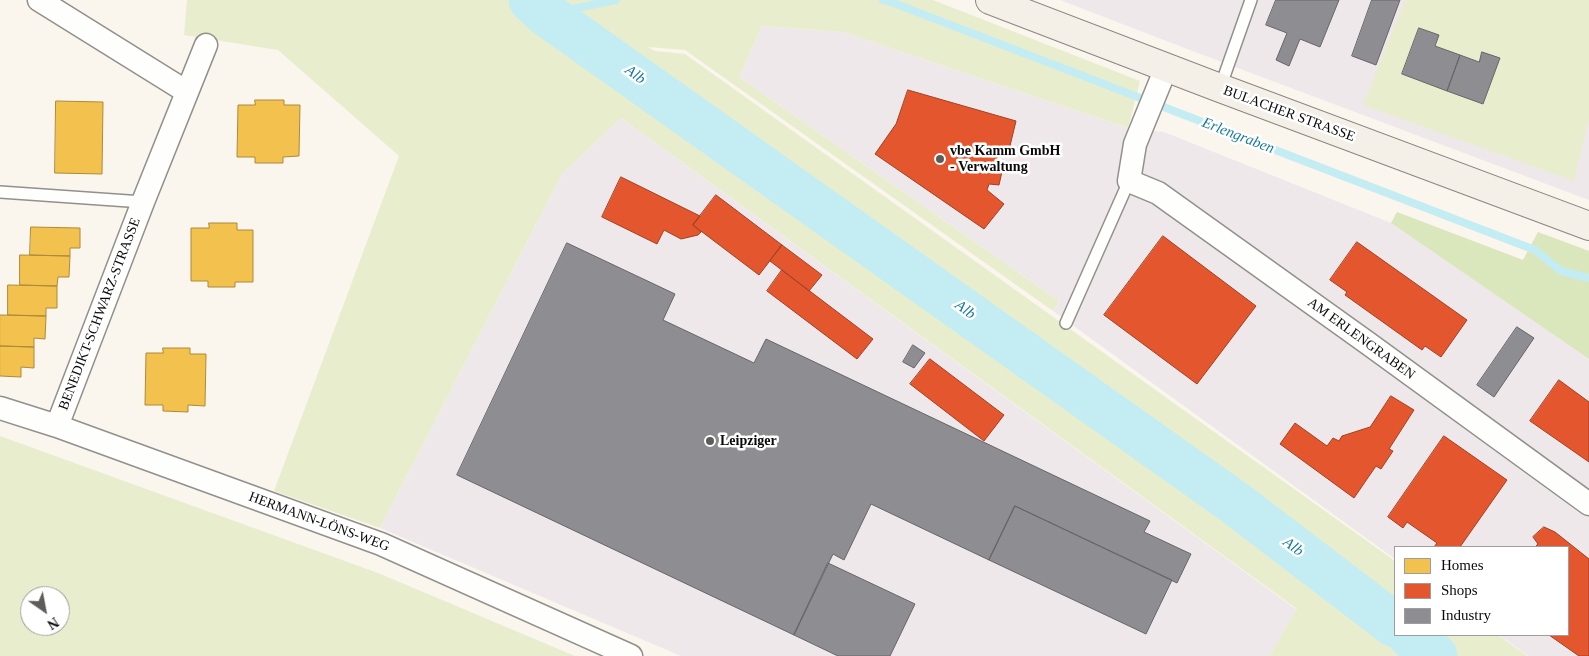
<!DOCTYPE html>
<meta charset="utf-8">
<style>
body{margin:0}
#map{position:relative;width:1589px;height:656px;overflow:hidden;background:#faf5ed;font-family:Georgia,serif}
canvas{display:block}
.legend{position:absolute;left:1394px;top:546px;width:175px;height:90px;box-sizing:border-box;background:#fff;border:1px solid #9d9d9d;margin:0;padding:6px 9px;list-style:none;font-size:15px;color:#0a0a0a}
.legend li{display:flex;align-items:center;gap:10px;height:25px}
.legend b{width:25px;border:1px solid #9d9d9d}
.north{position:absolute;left:20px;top:586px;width:50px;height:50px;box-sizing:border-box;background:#fff;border:1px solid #9d9d9d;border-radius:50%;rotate:147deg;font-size:14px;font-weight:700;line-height:20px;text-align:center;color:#0a0a0a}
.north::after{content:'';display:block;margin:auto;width:18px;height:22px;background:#5e5c59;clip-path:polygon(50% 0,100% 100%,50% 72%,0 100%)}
</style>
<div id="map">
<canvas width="1589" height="656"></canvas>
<ul class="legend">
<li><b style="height:14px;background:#f2c14e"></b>Homes</li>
<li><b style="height:14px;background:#e4572e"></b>Shops</li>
<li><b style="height:14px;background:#8d8d92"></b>Industry</li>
</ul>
<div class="north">N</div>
</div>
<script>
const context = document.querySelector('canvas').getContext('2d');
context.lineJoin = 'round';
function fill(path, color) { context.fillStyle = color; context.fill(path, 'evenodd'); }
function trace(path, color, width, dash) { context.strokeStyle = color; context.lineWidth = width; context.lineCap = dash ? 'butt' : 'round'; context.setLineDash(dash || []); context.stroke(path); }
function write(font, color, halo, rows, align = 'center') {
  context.font = font + ' Georgia,serif'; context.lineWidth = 5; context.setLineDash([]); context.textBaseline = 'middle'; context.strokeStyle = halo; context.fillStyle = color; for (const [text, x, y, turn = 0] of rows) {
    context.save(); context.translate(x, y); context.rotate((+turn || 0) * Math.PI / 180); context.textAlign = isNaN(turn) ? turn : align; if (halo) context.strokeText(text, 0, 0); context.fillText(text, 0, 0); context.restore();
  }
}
fill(new Path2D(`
 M1060,0H1589V200L1182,47Z
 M762,26L843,32L1128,128L1164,132L1391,223L1589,359V656H1528L1499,635H1568V547H1395V559L1053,311L1059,301L739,77Z
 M621,118L1297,610L1269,656H681L380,528L562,174Z`), '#efe8eb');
fill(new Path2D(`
 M187,0H933L1140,81L1128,128L843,32L762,26L739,77L1059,301L1053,311L685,50L648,47L655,51L685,54L1395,561V635H1498L1527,656H1269L1297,609L621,118L562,174L380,528L274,491L399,156L278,50L184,35Z
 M1405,0H1589V119L1574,181L1363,105Z
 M0,436L378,573L575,656H0ZM30,596H60V626H30Z`), '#e8eecd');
fill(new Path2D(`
 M1397,212L1523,260L1538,232L1589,251V359L1391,223Z`), '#dae6bb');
const homes = new Path2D(`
 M255,100H284V105H300L299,156L283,157V163H255V157H237L238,105H255Z
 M56,101L103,102L102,174L55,173Z
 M209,223H237V230H253V282H235V287H208V281H191V228H209Z
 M31,227L80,228V248H70V256L30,255Z
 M20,255L70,256L69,277H58L57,286L20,285Z
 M8,285L57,286V308H46V316L8,315Z
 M0,315L46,316L45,339L34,338V347L0,346Z
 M0,346L34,347V368L21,367V377L0,376Z
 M163,348H190V354H206L205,406L188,405V412L163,411V405H145L146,353H163Z`);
fill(homes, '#f2c14e');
trace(homes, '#ac8a3a', 1);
const shops = new Path2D(`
 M908,90L1016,121L1008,154L999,151L995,164L1003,167L999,185L989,184L987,190L1004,204L984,229L875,154L896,124Z
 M621,177L700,216L693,225L701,232L698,235L681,239L664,230L657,244L602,217Z
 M716,195L782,245L759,275L693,225Z
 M1163,236L1256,306L1197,384L1104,315Z
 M1357,242L1467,320L1441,357L1425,346L1422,350L1345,295L1347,292L1330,280Z
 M782,245L822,275L809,291L770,261Z
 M782,270L873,339L857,359L767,291Z
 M930,359L1004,415L984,441L910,384Z
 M1559,380L1589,402V462L1530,421Z
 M1391,396L1414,410L1389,449L1393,451L1381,469L1376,466L1354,498L1280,444L1295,423L1327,446L1333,438L1339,441L1342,436L1370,427Z
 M1444,436L1507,480L1460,547H1434L1437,543L1407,522L1403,528L1388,517Z
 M1544,527L1555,532L1589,559V656H1579L1549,635H1568V547H1535L1538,544L1533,537Z`);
fill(shops, '#e4572e');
trace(shops, '#a34023', 1);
const industry = new Path2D(`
 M1276,0H1339L1320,47L1300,39L1289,66L1276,60L1287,33L1266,25Z
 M1372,0H1400L1376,65L1352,56Z
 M1419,28L1439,35L1435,46L1460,55L1447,91L1402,74Z
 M1482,52L1500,58L1483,104L1447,91L1460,55L1479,62Z
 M567,243L675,294L663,320L754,363L766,339L1150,521L1144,532L1191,554L1177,583L1015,506L989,560L871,504L844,560L833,554L794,635L457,475Z
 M1517,327L1534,338L1494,397L1477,385Z
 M913,345L925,353L914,368L903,362Z
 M1015,506L1172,580L1146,634L989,560Z
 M828,563L915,604L890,656H838L794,635Z`);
fill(industry, '#8d8d92');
trace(industry, '#666669', 1);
trace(new Path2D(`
 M883,0L891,2L1535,250L1561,271L1589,278
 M546,14L616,0`), '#c4edf3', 8);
trace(new Path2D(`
 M531,0L546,14L1235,503L1395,625
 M1409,635L1435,656`), '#c4edf3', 45);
const lane = new Path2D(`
 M1220,88L1251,0
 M0,192L143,202
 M1066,323L1129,181`);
const street = new Path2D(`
 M39,0L187,92
 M1166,68L1135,144L1129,181L1158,193L1369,344L1589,504
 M0,408L57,426L381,544L631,656
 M57,426L143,202L206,45`);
const secondary = new Path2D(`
 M990,0L1220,88L1589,226`);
trace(lane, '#92908c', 14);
trace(street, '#92908c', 25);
trace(secondary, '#898683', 30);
trace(lane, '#fefefc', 11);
trace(street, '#fefefc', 22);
trace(secondary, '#f4f0e7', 28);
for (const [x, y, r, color] of [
 [940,159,5,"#5e5c59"],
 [710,441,5,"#5e5c59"]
]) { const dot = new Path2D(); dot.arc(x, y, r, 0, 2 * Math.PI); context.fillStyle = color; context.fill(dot); trace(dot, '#fff', 2); }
write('14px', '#0a0a0a', '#fff', [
 ["BULACHER STRASSE",1289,114,20],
 ["BENEDIKT-SCHWARZ-STRASSE",100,314,-69],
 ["AM ERLENGRABEN",1361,339,36],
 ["HERMANN-LÖNS-WEG",319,522,20]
]);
write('bold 14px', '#0a0a0a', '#fff', [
 ["vbe Kamm GmbH",950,151],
 ["- Verwaltung",950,167],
 ["Leipziger",720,441]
], 'left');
write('italic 15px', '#157a9b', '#fff', [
 ["Alb",635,75,36],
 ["Erlengraben",1238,136,21],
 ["Alb",965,310,36],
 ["Alb",1293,547,37]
]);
</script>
